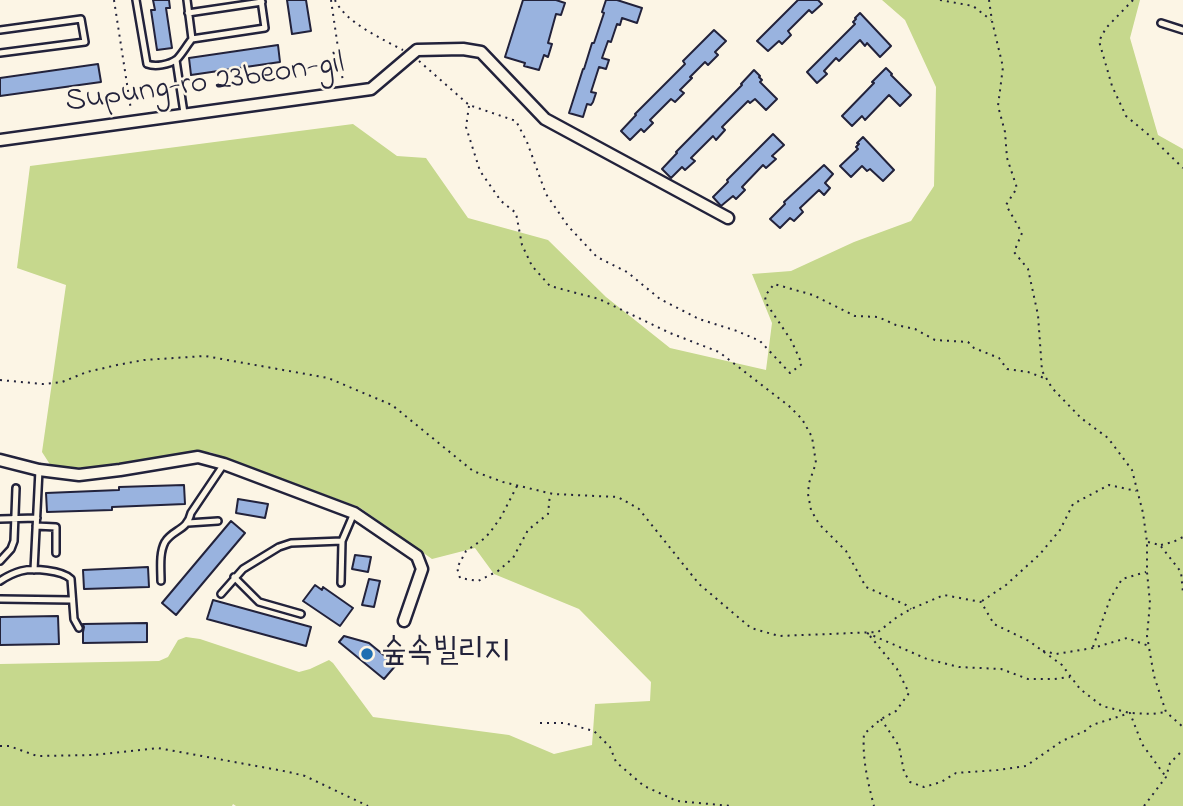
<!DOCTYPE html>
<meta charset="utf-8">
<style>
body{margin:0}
canvas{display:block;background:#fcf5e5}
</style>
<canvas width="1183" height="806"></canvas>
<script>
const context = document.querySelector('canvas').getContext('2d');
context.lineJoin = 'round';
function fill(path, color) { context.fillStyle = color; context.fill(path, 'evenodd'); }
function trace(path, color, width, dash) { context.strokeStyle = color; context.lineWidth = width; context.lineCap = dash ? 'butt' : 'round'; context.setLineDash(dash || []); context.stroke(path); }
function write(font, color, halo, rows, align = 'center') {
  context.font = font + ' "Indie Flower","Poor Story",sans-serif'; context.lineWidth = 5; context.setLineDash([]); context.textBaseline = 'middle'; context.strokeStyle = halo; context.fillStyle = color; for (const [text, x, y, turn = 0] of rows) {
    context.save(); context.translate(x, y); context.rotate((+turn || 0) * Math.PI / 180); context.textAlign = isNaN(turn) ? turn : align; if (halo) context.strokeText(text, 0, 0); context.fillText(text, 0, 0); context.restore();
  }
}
fill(new Path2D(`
 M882,0H1140L1130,38L1158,135L1183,149V806H236L233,804L232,806H0V664L159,661L168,657L178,640L186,637L200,639L299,672L310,669L329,660L333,663L373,717L509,735L554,754L592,745L595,704L650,701L651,682L579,609L494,574L475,548L432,559L359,507L210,452L89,468L51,466L42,452L66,285L17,268L30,166L353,124L397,156L426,158L468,218L548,240L606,297L670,348L766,370L772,323L752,274L791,271L854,242L911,221L934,186L936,87L905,20Z`), '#c6d88d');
const building = new Path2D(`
 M153,0H169L170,8H166L172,48L157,50L151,10H155Z
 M287,0H306L311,31L292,34Z
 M523,0H556L565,3L561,15L556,14L548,43L552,44L548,57L544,55L539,70L524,66L525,63L505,57Z
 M606,0H617L642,8L637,23L622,18L620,25L617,24L611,42L608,41L602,58L609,60L606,69L599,67L591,92L596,93L593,102L591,105L587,104L583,117L569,113L583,69H584L592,43H594L604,13L602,12Z
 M798,0H818L822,4L812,13L809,10L788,31L791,35L782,44L779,41L768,51L757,41Z
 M860,13L891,46L880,57L867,43L865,46L860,40L839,61L836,58L824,71L827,74L817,83L807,72L855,24L853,22L856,19L855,18Z
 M714,30L726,41L715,52L718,55L708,65L705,62L690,77L692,78L680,90L684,93L675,102L671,99L650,120L653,123L644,132L641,129L630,140L621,131L636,115L635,114L685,64L683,61Z
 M278,45L280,62L191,75L189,58Z
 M98,64L101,82L0,96V78Z
 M886,68L892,74L891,75L911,95L900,106L889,95L865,120L862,116L852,126L842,116L874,83L872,82Z
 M754,70L760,76L759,77L762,80L760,82L777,99L766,110L755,99L750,103L748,101L722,127L725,130L716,140L713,136L691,158L695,161L685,170L682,167L671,178L662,169L677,153L676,152L742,85L741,84Z
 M773,134L784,145L772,156L776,159L766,168L763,165L742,187L745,190L736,199L733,196L721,206L713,197L728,182L727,180Z
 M863,137L894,170L883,181L870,169L867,171L862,166L851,177L840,166L858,149L856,147L859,144L857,143Z
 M824,165L833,174L825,183L830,188L824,195L819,190L800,208L803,212L794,221L790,218L780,228L770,219L785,204L784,202Z
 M184,485L185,504L112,507V510L47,512L46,493L119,490V487Z
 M238,499L268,504L265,518L236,513Z
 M231,521L245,533L176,615L162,603Z
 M355,555L371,557L368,572L352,569Z
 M148,567L149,587L84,589L83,570Z
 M369,579L380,581L374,607L362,605Z
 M315,585L322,590L323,587L353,608L340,626L303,601Z
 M213,600L311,627L306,646L207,619Z
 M58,616L59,644L0,645V617Z
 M147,623V642L83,643V632L84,627L83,624Z
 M344,636L369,643L396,665L384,679L339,642Z`);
fill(building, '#99b3df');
trace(building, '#22223b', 2);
const service = new Path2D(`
 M136,0L147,64C155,67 169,65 177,59C182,54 187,45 192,39L187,0
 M188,13L262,2
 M1161,23L1183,30
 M0,30L81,19L85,42L0,53
 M192,39L265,28L261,0
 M176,60L184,113
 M0,519L37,518
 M188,523L218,521
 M36,526L56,527V553
 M0,561L11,549L14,541L16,488
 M34,570L39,470
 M234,577L259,602L301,614
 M0,581C6,577 13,573 21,571C33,568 62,570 71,579L74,619L79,628
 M161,581C161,569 159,553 165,542C173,529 187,531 191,513L224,464
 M341,583L342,541L354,513
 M221,594L243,569L279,547L291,543L342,541
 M0,599L72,600`);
const minor = new Path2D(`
 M0,140L371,89L417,50L463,49L481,52L545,119L728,218
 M0,460L39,470L79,475L120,470L198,457L224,464L354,513L417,556L422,569L404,621`);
trace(service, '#22223b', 10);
trace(minor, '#22223b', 15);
trace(new Path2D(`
 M114,0L131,110
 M331,0L343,82
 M335,0C345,22 382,39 403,50
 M940,0L973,6L991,20
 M989,0L992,21L1003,67L998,106L1005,132L1007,158L1017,188L1006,205L1022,233L1014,252L1028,269L1038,315L1042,371L1052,388L1081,418L1108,438L1132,470L1143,513L1147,542V572L1150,603L1147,636L1154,676L1166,712L1183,727
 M1133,0L1106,28L1099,41L1112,86L1126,116L1150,136L1183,168
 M419,61L469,105L516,121L527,142L546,194L568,226L597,257L627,272L660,299L699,319L737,331L760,341L790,373L802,364L791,340L766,303L765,296L774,284L813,295L855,316L878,317L896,325L915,329L935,340L968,342L974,348L999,358L1007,369L1028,372L1047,379
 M469,106L466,127L480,171L501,201L516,213L522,245L532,266L550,286L599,299L670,333L719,352L789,406L802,419L812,437L816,463L809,483L808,494L811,510L819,524L846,551L866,587L906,605L911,609
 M0,380L43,384L62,382L87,372L117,365L144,360L205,356L328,378L392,405L473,471L503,482L553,494L618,497L639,509L699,584L751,628L779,636L878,632L897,617L911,609L944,595L981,602L994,624L1029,641L1062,665L1080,689L1102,706L1130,713L1152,714L1166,712
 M517,486L501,517L491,531L485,538L466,551L457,568L460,578L478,581L498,571L513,558L528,530L548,514L550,494
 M1148,542L1160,545L1181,572L1183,593
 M1161,545L1173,542L1183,537
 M982,601L1006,585L1040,554L1060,530L1073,504L1109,485L1136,491
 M867,633L927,659L959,667L1001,669L1028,679H1054L1070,677
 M870,636L897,669L909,693L896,711L881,719L864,734C862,758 868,783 874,806
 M1093,647L1110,599L1122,579L1146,572
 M1043,651L1056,654L1093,648L1127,638L1149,646
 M881,719L899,746L904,772L910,782L924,787L941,782L956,773L998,770L1026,766L1062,741L1085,731L1092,725L1130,713L1142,744L1166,777
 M540,723H564L594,731L610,747L616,762L644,786L677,801L731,806
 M0,746H9L37,756L93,755L158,748L289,772L305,776L368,806
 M1144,806L1166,777L1170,763L1183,750`), '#22223b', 2, [2, 5]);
trace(service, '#fcf5e5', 5);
trace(minor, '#fcf5e5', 10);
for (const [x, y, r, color] of [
 [367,654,7,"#1f6fb2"]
]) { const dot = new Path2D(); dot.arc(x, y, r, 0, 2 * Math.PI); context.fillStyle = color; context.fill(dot); trace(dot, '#fcf5e5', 2.5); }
write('32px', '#22223b', '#fcf5e5', [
 ["Supung-ro 23beon-gil",205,85,-8]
]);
write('32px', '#22223b', '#fcf5e5', [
 ["숲속빌리지",381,654]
], 'left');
</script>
